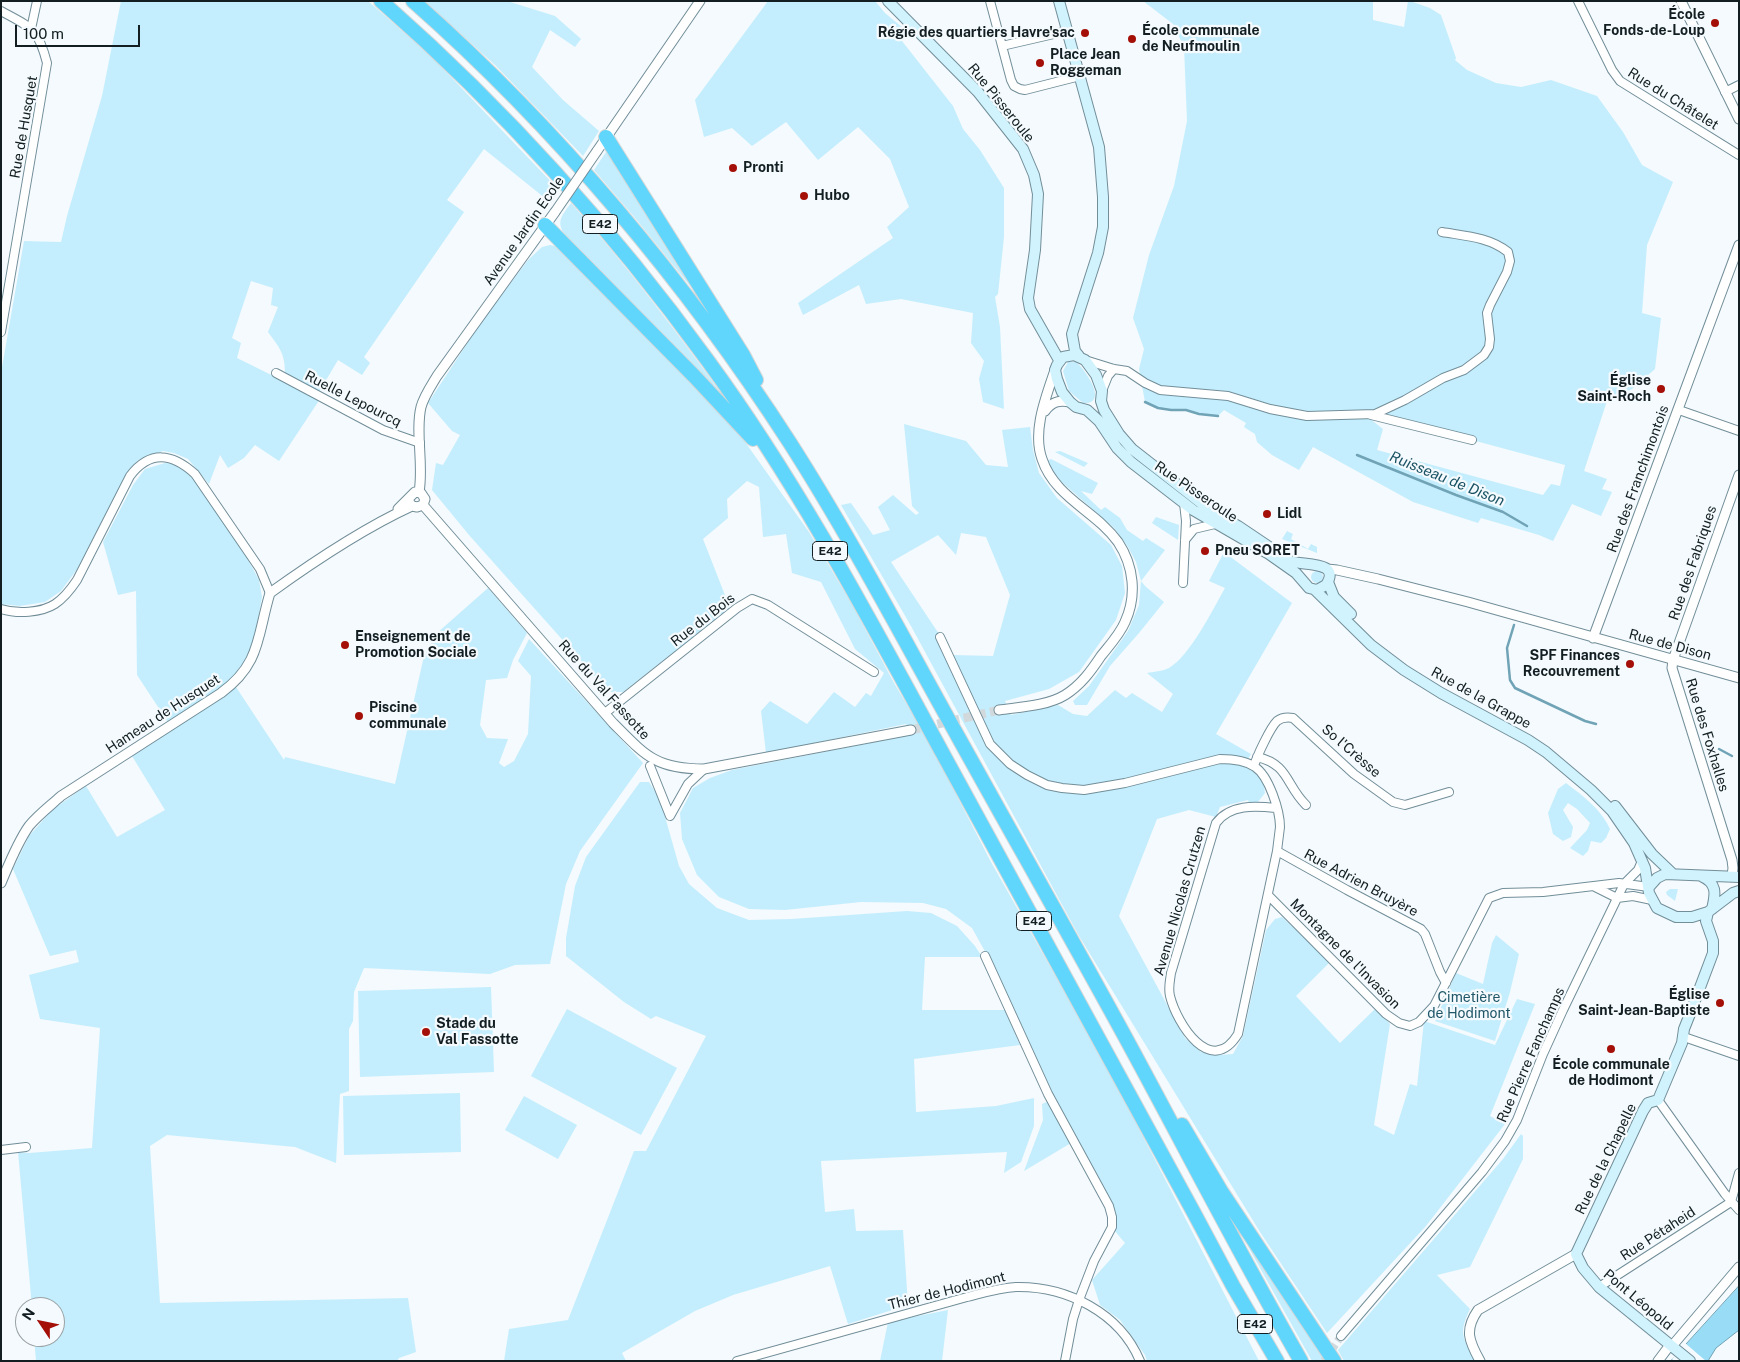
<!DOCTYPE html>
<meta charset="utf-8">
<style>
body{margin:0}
#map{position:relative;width:1740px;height:1362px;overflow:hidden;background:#f4fafd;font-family:"Public Sans",sans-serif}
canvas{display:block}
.frame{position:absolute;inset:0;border:2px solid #121e22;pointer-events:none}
.north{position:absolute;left:15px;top:1297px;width:50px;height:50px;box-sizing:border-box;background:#f4fafd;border:1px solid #9aa2a5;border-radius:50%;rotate:304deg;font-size:14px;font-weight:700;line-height:20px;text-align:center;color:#121e22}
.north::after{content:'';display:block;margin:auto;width:18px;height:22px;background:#a40f08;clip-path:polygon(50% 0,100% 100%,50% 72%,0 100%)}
.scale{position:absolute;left:15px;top:25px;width:125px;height:22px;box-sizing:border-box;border:2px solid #121e22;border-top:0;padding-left:6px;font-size:15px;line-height:18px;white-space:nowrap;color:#121e22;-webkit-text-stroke:4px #f4fafd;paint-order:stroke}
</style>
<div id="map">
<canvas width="1740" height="1362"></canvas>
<div class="frame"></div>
<div class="north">N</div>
<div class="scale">100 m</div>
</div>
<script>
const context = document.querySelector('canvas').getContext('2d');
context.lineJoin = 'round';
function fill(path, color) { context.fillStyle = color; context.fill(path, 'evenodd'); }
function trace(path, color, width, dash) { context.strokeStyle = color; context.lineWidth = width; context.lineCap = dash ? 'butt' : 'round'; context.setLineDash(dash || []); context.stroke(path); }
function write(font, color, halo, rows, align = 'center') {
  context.font = font + ' "Public Sans",sans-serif'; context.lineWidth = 4.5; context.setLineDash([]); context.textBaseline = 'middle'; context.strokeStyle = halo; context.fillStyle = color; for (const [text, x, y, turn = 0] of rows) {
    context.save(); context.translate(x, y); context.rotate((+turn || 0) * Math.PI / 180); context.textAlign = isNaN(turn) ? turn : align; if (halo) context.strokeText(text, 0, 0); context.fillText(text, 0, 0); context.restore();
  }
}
fill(new Path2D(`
 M121,1H368L431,56L559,190L551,203L484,149L447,200L464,212L364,357L370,363L362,375L338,360L319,392L285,373C285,353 279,347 268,332L278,307L271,305L273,288L251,281L232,338L241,343L237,358L320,399L279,461L255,445L244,458L228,468L220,455L209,484L188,459L174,453L163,451L138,460L126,474L78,568L61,591L45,602L20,606L1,604V373L24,241L61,242L67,216L102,96Z
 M424,1H507L555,16L581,39L575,47L550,30L532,67L563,100L599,131L583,156L495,65Z
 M768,1H875L885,13L909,33L902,41L953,106L963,129L980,150L1004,188V237L998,294L995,297L1000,327L1004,409L983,402L979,379L984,361L971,343L973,313L901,299L866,304L859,285L803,315L798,303L893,238L887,227L909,207L890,159L858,127L818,160L786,122L752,146L732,128L704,137L695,100Z
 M1143,1H1373V20L1404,27L1408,1H1410L1430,8L1441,15L1456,58L1455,60L1467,70L1496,83L1521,87L1551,80L1597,96L1623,132L1642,165L1673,182L1647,245L1642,313L1661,318L1655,369L1632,389L1607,401L1584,471L1607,479L1602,489L1612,492L1601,516L1572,504L1553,541L1539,535L1481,518L1478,523L1413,502L1313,447L1299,470L1272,455L1257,442L1255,434L1244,427L1246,423L1224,410L1218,416L1199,414L1186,410H1171L1158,408L1145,402L1139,369L1144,349L1133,318L1149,255L1174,186L1187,121L1184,47L1173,24ZM1365,415L1472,440L1565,465L1560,486L1551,484L1543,495L1377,450L1383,429Z
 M606,152L611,155L699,297L635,218L594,170Z
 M571,203C627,266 677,332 726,400L567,238C555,222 561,217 571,203Z
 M550,245L560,247L728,418L809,532L853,606L894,683L927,738L991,862L1060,984L1134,1119L1259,1361H1147L1145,1355L1120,1320L1100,1305L1092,1280L1125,1243L1114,1230L1116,1212L1091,1168L1054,1096L987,955L972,928L946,909L923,903L861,902L785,910L749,909L719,897L697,875L682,839L680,813L693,788L710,778L732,770L911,735L906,724L766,753L761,711L770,701L807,724L834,692L855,707L866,693L871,696L884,673L855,649L821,582L792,573L786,534L763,537L759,487L747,481L727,499L728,518L703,539L730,608L623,692H609L469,535L432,490L436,463L443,465L460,435L452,431L428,403L482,321L528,260L542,247Z
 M1068,362H1076C1085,369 1110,405 1083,403L1069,391L1063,371Z
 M904,424L966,441L986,465L1008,467L1002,430L1030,427L1033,450L1039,473L1057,498L1111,545L1122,566L1125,593L1116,620L1079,672L1049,689L1005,701L1011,715L1058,705L1073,714L1087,716L1115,690L1126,698L1132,693L1162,712L1173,694L1147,673C1153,672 1163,671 1169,668C1190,656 1213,609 1225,588L1209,581L1224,552L1292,603L1216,734L1251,754L1248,759L1222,756L1117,782L1080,787L1059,785L1038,777L1017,764L996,747L993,749L1052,789L1087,794L1209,765L1230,762L1250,768L1263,781L1265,793L1258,802L1250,804L1248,800L1220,807L1216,817L1189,810L1157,819L1119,916L1185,1038L1201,1052L1220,1055L1233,1054L1243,1036L1266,930L1275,919L1282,917L1330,962L1296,996L1340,1043L1376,1008L1390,1024L1374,1125L1394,1135L1410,1084L1417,1086L1424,1021L1495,1045L1517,999L1535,1004L1490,1116L1505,1124L1426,1226L1327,1333L1260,1232L1079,936L911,626L841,505L851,503L873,535L890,530L878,507L893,495L916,515L919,513L912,506ZM961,533L986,537L1010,595L993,656L953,655L891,562L938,535L956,555Z
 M1060,451L1088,463L1084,467L1055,452Z
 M1051,459L1098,483L1092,494L1081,491L1101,510L1105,507L1120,518L1127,530L1143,541L1146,538L1165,550L1141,581L1145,586L1164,602L1139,633L1110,666L1087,705H1075L1073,701L1089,686L1128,631L1139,605L1141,581L1136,562L1128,547L1114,528L1056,477L1047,461Z
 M165,463L178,464L196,482L245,554L259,580L262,597L257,626L247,660L231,681L168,722L137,675L136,591L118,595L103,542L133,485L145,469Z
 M1156,517L1179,525L1178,540L1152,523Z
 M1287,531L1293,534L1291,539L1308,549L1311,544L1317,547V553L1282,539Z
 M1311 577a6 6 0 1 1 12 0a6 6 0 1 1-12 0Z
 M488,588L527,633L513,660L507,678L486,680L480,725L487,738L508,739L499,763L504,767L514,761L528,734L531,676L518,661L529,639L643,763L580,851L566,884L550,964L515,965L490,974L364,968L354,992L353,1021L349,1029V1091L340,1094L336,1163L295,1147L167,1135L150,1146L160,1303L408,1298L416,1352L399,1358L397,1361H36L34,1337H55V1307H32L18,1152L29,1153L92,1148L100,1028L40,1019L29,975L79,962L76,950L50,956L13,869L29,836L52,810L86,786L117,837L165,810L132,756L236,687L284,760L285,757L395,784L424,656L437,633Z
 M640,782H649L660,799L679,866L689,884L717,908L749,920L791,919L907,911L931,913L957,926L975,946L982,957H925L922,1010H1005L1020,1045L914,1059L916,1112L996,1106L1034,1098V1126L1021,1162L1004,1173L1007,1152L821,1161L825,1212L854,1209L856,1231L903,1230L908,1305L848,1324L830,1266L733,1295L695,1311L622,1353L626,1361H504L509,1329L568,1320L634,1151H646L706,1036L656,1016L651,1019L624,1002L566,956V938L575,886L586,857Z
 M1566,783C1583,796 1601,809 1610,829L1606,838L1601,843L1591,841L1588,851L1583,856L1570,848L1587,830L1590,823L1577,809L1568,803L1563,810L1573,827L1571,837L1563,841L1553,834L1548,813L1558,789Z
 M1670,889H1678L1675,901L1667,895L1666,892Z
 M1496,935L1519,954L1510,992L1495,1041L1435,1021L1456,973L1483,984L1492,943Z
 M491,987L494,1072L360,1077L358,991Z
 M567,1009L677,1068L641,1135L531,1076Z
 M460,1093L461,1152L344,1155L343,1096Z
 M524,1096L577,1125L558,1159L505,1130Z
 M1049,1101L1071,1143L1024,1171L1043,1120L1042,1104Z
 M1521,1134L1523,1136V1159L1470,1267L1437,1275L1470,1309C1458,1334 1463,1337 1475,1361H1344L1338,1350L1503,1159Z
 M1232,1218L1328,1361H1312Z
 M948,1310L942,1361H880L888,1322Z`), '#c4eefd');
const water = new Path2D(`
 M1739,1286V1330L1716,1348L1708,1361H1671Z`);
fill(water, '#98dcf5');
trace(water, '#70a3b6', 1);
fill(new Path2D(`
 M1685,1343L1706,1361H1674L1672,1359Z`), '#f4fafd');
trace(new Path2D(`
 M1145,402L1158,408L1171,410H1186L1199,414L1218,416
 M1357,455L1456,495L1503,512L1527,526
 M1514,625L1507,648L1510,680L1515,688L1585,721L1596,724
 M1719,749L1732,756`), '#70a3b6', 2.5);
trace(new Path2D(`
 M1324,1361L1341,1336`), '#d2d9dc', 8, [8, 4]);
trace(new Path2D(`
 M911,730L999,710`), '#d2d9dc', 9, [9, 4.5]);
const minor = new Path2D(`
 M990,1L1002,46
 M1578,1L1612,70L1620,81L1739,155
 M1,11C32,28 38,28 47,63L1,332
 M31,29L37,1
 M1067,31L1002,46L1011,80L1014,86L1020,89L1025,90L1080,76
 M1725,92L1739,85
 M1085,360L1114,369L1127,371L1145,383L1160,390L1228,396L1270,409L1307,416L1375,414L1405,400L1443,378L1464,370L1484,355L1489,347L1490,339L1487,313L1490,305L1507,272L1510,261L1508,252C1489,237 1465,236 1442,232
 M276,373L383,430L420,443
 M1102,391L1108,376L1114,369
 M1679,410L1739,431
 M1371,415L1472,440
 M1185,540L1194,529L1215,524
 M1183,583L1186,521L1184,503
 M1,609C17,614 41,613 55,604C64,598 71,589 77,580L130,476C150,450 172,453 195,474L260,569L270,593
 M940,637L990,744L1010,764L1027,775L1047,785L1062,788L1084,790L1125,783L1220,759C1231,759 1245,760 1255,767C1269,776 1280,811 1280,827C1279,835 1278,843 1277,851L1238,1034C1211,1078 1177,1024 1170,996C1168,988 1170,981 1171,973L1216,823C1230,804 1255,806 1276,808
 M605,713L737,608L752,599L768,605L874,672
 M1257,757C1289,764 1286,786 1306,805
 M650,766L670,816L688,784L704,769
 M1254,766C1257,756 1270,728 1277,721C1281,718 1287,717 1293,718L1354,774L1393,802L1405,805L1449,792
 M1277,851L1347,890L1421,929L1425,934L1440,972L1446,983
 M1595,887L1617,898
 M1268,895L1386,1014L1399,1023L1410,1026L1419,1022L1434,1006L1489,898L1503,893L1543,892L1619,883L1649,887
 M1617,898L1633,896L1652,900
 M985,956L1048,1094L1109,1206L1112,1217V1227L1094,1261L1079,1300L1073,1319L1065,1361
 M1684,1037L1739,1056
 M1658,1100L1725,1194L1739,1210
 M1,1150L26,1147
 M1731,1202L1739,1173
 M1599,1287L1731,1202
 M1341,1336L1482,1172L1505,1141L1517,1120L1543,1054L1563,1010L1624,884L1638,870L1642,861
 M737,1361L967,1297C983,1293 999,1288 1016,1287C1067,1286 1120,1313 1140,1361`);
const tertiary = new Path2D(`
 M1681,1L1739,119
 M597,151L700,1
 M1045,411C1052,402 1058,400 1070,402
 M419,492C424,465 415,432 421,407C424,396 431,386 437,376L555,212
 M423,505L613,723C645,755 655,769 704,769L911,730
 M398,509L415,492L421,493L425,499L423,505L417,507L412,506L408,500
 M1327,569L1337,570L1378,579L1468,602L1739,678
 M1593,638L1739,245
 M999,710C1020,707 1047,706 1065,695C1081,685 1091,671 1101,656C1109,646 1120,634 1125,622C1137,596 1134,566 1118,542C1096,511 1055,498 1042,459C1032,431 1046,397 1055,370
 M1732,876L1733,868L1732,860L1672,668L1673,660L1739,475
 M1,883C9,864 17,843 29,826C38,815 50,806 61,796L221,693C261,664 257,636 270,593C313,562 364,528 412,506
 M1672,1346L1739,1267
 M1480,1361C1469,1341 1464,1330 1478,1310L1576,1254
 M1658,1361L1670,1345`);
const secondary = new Path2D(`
 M888,1L978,92L1023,149L1034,175L1038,194L1035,250L1028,298L1030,309L1059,360
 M1059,1L1099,147L1103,197V227L1098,253L1072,334L1075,351L1079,356
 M1074,355L1085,360L1096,375L1102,391L1101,401L1104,410L1119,434L1132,449L1210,510L1238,526L1290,561C1302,566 1342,560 1326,585L1317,590L1309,588L1296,573L1269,554L1193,510L1131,462L1117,448L1099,421L1087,410L1076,407L1070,402L1062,392L1057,379L1055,370L1057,365L1063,357Z
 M1328,582L1334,597L1351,614
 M1315,590L1371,645L1404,670L1441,693L1528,740L1546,752L1591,790L1612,811L1634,843L1645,868L1649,893L1657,908L1676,917H1692L1708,912L1733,893L1739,891
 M1615,806L1652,854L1673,874
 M1701,876C1717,883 1716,893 1712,909
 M1649,887L1657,878L1665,874L1739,877
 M1690,1361L1599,1287L1583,1268L1576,1254L1643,1111L1648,1103L1658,1100L1682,1043L1684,1029L1690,1014L1713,953V941L1706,921L1708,912`);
const motorway = new Path2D(`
 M381,1C503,108 613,230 708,361C798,484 870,620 943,754C1026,907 1110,1060 1194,1213L1233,1286L1277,1361
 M413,1C556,127 687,283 790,443C852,540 905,642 961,742C1017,843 1074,943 1129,1044C1186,1149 1241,1257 1301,1361
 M606,137L743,355L756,380
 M545,225L695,377L753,439
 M1182,1125L1221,1191L1334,1361`);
trace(minor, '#728e99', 10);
trace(tertiary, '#728e99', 11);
trace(secondary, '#728e99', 12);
trace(motorway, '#d4d6d7', 16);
trace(minor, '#fff', 8);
trace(tertiary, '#fff', 9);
trace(secondary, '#d0f3fe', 10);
trace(motorway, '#61d6fc', 14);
const tertiaryBridge = new Path2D(`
 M555,212L597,151`);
trace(tertiaryBridge, '#728e99', 11, []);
trace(tertiaryBridge, '#fff', 9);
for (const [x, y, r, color] of [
 [1715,23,5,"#a40f08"],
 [1085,33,5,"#a40f08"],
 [1132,39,5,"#a40f08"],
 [1040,63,5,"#a40f08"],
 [733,168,5,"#a40f08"],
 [804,196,5,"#a40f08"],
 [1661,389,5,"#a40f08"],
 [1267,514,5,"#a40f08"],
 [1205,551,5,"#a40f08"],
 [345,645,5,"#a40f08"],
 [1630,664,5,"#a40f08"],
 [359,716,5,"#a40f08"],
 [1720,1003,5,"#a40f08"],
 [426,1032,5,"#a40f08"],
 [1611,1049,5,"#a40f08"]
]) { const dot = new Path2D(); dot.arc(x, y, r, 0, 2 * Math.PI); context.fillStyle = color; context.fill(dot); trace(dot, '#f4fafd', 2); }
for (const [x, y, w] of [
 [600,224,35],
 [830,551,35],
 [1034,921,35],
 [1255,1324,35]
]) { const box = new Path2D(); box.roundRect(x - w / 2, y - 9.5, w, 19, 4); context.fillStyle = '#f4fafd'; context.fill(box); trace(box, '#121e22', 1); }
write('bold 12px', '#121e22', null, [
 ["E42",600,224],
 ["E42",830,551],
 ["E42",1034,921],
 ["E42",1255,1324]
]);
write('bold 14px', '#121e22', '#f4fafd', [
 ["École",1705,15,"right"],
 ["Fonds-de-Loup",1705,31,"right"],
 ["École communale",1142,31],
 ["de Neufmoulin",1142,47],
 ["Régie des quartiers Havre'sac",1075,33,"right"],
 ["Place Jean",1050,55],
 ["Roggeman",1050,71],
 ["Pronti",743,168],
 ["Hubo",814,196],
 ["Église",1651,381,"right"],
 ["Saint-Roch",1651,397,"right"],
 ["Lidl",1277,514],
 ["Pneu SORET",1215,551],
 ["Enseignement de",355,637],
 ["Promotion Sociale",355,653],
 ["SPF Finances",1620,656,"right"],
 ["Recouvrement",1620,672,"right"],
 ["Piscine",369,708],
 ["communale",369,724],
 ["Église",1710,995,"right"],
 ["Saint-Jean-Baptiste",1710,1011,"right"],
 ["Stade du",436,1024],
 ["Val Fassotte",436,1040],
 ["École communale",1611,1065,"center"],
 ["de Hodimont",1611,1081,"center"]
], 'left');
write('14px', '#121e22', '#f4fafd', [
 ["Rue du Châtelet",1673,99,32],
 ["Rue Pisseroule",1001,103,51],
 ["Rue de Husquet",24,127,-80],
 ["Avenue Jardin Ecole",524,231,-55],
 ["Ruelle Lepourcq",353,399,27],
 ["Rue des Franchimontois",1638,479,-70],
 ["Rue Pisseroule",1196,492,34],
 ["Rue des Fabriques",1693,563,-71],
 ["Rue du Bois",703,620,-38],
 ["Rue de Dison",1670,645,15],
 ["Rue du Val Fassotte",604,690,48],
 ["Rue de la Grappe",1481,698,29],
 ["Hameau de Husquet",163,714,-33],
 ["Rue des Foxhalles",1707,735,73],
 ["So l'Crèsse",1351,751,41],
 ["Rue Adrien Bruyère",1361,883,28],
 ["Avenue Nicolas Crutzen",1180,901,-74],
 ["Montagne de l'Invasion",1345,954,45],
 ["Rue Pierre Fanchamps",1531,1055,-66],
 ["Rue de la Chapelle",1606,1159,-64],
 ["Rue Pétaheid",1658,1234,-33],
 ["Thier de Hodimont",947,1291,-14],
 ["Pont Léopold",1638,1300,40]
]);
write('14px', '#1f5668', '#f4fafd', [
 ["Cimetière",1469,998],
 ["de Hodimont",1469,1014]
]);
write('italic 15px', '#1a5263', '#f4fafd', [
 ["Ruisseau de Dison",1447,479,22]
]);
</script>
